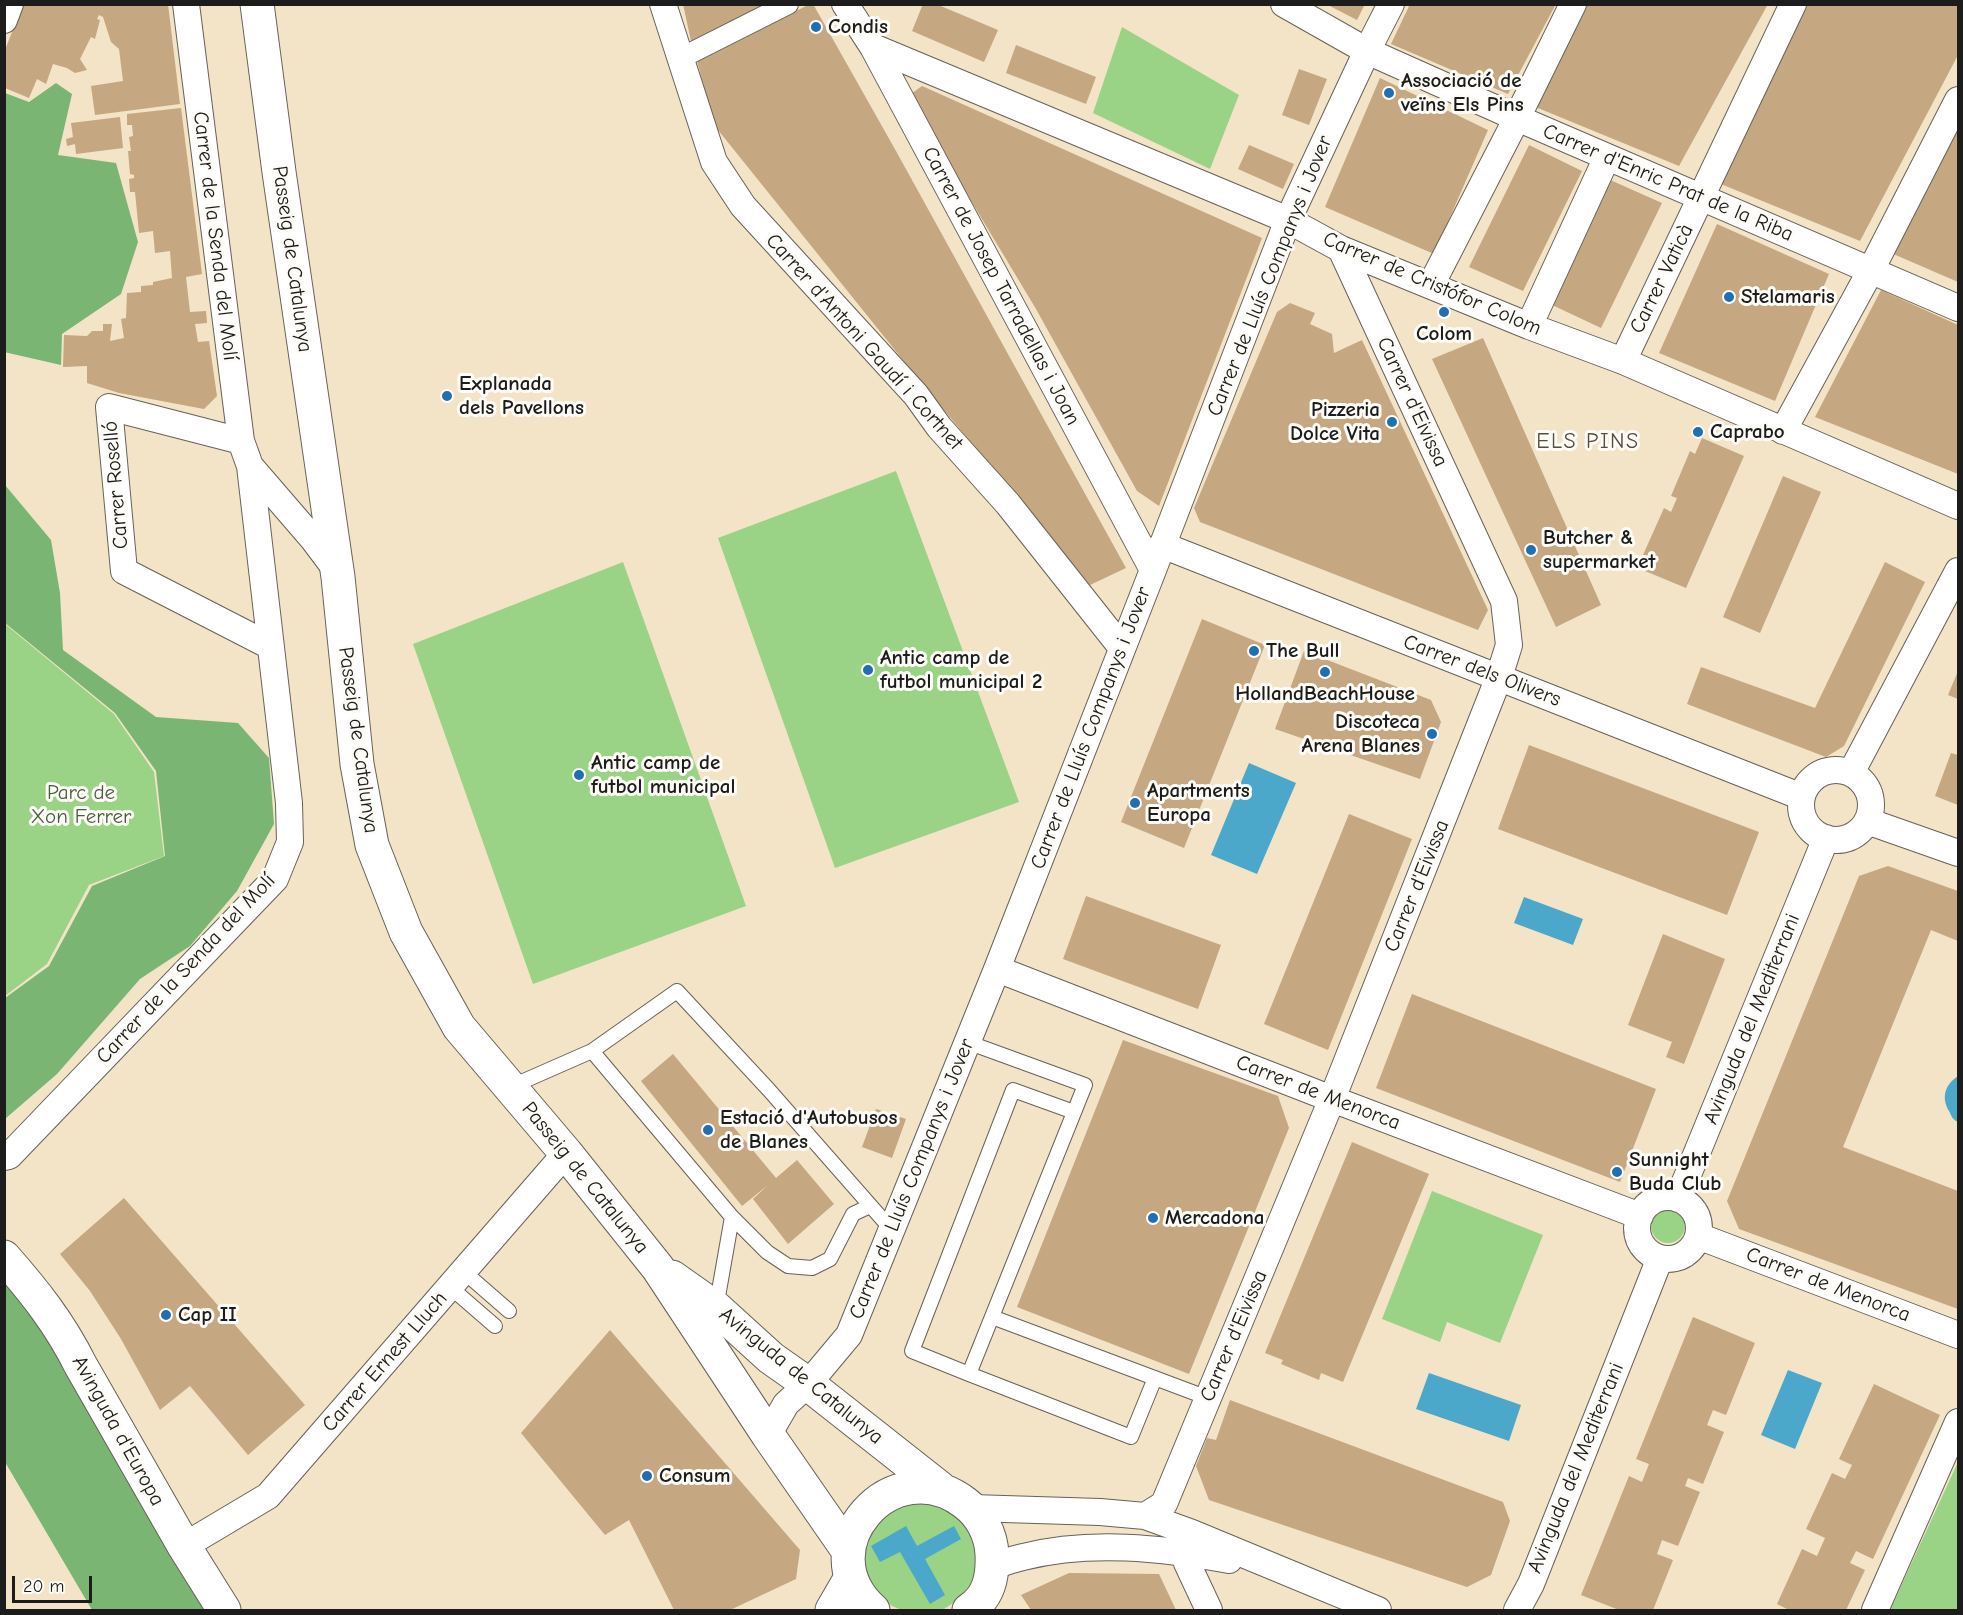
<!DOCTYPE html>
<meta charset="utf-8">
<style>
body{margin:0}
#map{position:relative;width:1963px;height:1615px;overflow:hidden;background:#f3e3c7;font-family:"Comic Neue",sans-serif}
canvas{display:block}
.frame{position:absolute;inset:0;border:6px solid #1c1c1c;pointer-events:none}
.scale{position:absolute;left:12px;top:1576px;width:80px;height:27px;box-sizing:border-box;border:3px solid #1c1c1c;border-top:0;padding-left:8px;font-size:18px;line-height:21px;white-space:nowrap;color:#1c1c1c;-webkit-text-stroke:4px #fdfcf7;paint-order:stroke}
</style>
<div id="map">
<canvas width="1963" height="1615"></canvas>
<div class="frame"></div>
<div class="scale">20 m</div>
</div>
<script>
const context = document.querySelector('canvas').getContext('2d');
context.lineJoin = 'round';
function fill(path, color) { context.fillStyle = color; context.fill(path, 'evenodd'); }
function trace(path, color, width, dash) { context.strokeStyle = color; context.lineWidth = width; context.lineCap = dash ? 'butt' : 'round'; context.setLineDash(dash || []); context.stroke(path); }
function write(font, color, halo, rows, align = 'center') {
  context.font = font + ' "Comic Neue",sans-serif'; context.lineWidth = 6; context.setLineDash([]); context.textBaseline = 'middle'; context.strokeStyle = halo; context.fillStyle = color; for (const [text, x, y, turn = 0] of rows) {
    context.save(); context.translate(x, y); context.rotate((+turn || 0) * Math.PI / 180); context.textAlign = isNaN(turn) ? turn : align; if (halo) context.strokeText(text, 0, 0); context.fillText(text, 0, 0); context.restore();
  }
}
fill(new Path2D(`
 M1122,27L1239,95L1210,169L1093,113Z
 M896,471L1019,802L835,868L718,538Z
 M623,562L746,906L533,984L413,644Z
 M5,624L114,714L154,772L164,856L89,885L47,964L5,996Z
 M1432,1191L1543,1235L1500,1343L1447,1322L1440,1342L1382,1319Z
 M1651 1226a17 17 0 1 1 34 0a17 17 0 1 1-34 0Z
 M1958,1462V1610H1890Z
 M928,1499L963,1517L977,1550V1568L970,1585L959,1599L944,1609L902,1610L892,1606L877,1595L867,1578L863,1558L866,1539L890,1508Z`), '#9ad386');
fill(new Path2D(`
 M56,83L72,94L58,155L116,163L138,242L121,294L62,334L61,365L4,352L5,93L29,102Z
 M5,485L51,540L60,593L63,650L156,717L238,723L269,758L274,824L237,891L190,946L140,979L57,1074L5,1119V998L49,966L92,886L165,856L156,771L115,713L5,623Z
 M4,1246L224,1610H92L5,1462Z`), '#7bb573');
fill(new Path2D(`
 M1249,763L1296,783L1257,874L1211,855Z
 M1524,897L1583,919L1573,945L1514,923Z
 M1958,1076V1122C1952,1119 1952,1117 1949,1111C1941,1097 1945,1085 1958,1076Z
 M1788,1370L1822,1383L1795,1449L1761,1435Z
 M1429,1373L1521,1405L1509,1441L1416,1409Z
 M906,1526L917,1546L954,1526L961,1539L925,1559L945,1595L930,1604L900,1552L880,1562L871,1546Z`), '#4ba8ca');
fill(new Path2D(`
 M23,4H168L180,104L95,115L91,86L123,81L119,49L111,42L103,17L99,15L97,19L100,20L95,39L91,37L80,59L87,70L75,73L67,68L53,64L46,84L37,79L29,98L5,88V50Z
 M683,4H776L692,46Z
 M810,4H813L896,151L1126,568L1090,585L919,380L714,125L697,61Z
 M923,4H936L998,30L984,62L912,31Z
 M1326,4H1365L1357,20Z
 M1410,4H1556L1508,94L1391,44Z
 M1584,4H1768L1679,166L1533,106Z
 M1805,4H1958V55L1860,241L1716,182Z
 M1016,45L1096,77L1086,104L1006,73Z
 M1299,69L1327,79L1309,125L1282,115Z
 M1380,78L1488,130L1434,254L1325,207Z
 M922,86L1262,238L1159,506L1137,491L1036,309L908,96Z
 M181,108L202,274L186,277L190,312L206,311L207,323L195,324L198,342L209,341L217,396L204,409L119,393L87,383V366L63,367L64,335L87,336L92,331H103V324H112L110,341L124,338L121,319L126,318L127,293L141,292V286L153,285V282L172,278L170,251L155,253L153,231L139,233L135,192H130L129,179L134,178V175L130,174L128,151H131L129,137L133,136L132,125H127V114Z
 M120,117L123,148L76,154L75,144L67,146L66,139L73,137L71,123Z
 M1958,121V282L1891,253Z
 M1249,145L1294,164L1283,189L1238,169Z
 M1529,145L1582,171L1523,291L1469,267Z
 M1608,179L1662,203L1601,328L1550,304Z
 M1717,224L1829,274L1775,401L1659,353Z
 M1881,290L1958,325V474L1815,417Z
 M1290,303L1315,313L1310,324L1332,334L1334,353L1362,340L1488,610L1478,630L1200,522L1194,508L1277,312Z
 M1483,338L1601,605L1556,627L1432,359Z
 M1702,438L1744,456L1686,588L1645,571L1650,558L1643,555L1664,508L1671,512L1677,498L1671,496L1690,451L1695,454Z
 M1783,476L1821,492L1760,633L1723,617Z
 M1885,562L1925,582L1844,746L1826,757L1687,704L1701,667L1815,708Z
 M1202,619L1265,645L1184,848L1121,822Z
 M1304,651L1431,700L1441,722L1420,779L1275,729Z
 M1958,671V699L1948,695Z
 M1529,745L1759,832L1727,915L1498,829Z
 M1951,753L1958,755V805L1935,796Z
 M1349,814L1412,839L1328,1050L1264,1024Z
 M1888,866L1958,891V941L1931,930L1843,1147L1958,1191V1309L1739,1229L1727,1201L1859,876Z
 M1086,896L1221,945L1198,1009L1063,959Z
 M1663,934L1725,959L1684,1064L1666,1057L1672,1042L1628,1025Z
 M1412,994L1656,1089L1620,1182L1376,1088Z
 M1123,1040L1278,1096L1289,1128L1189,1374L1017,1307Z
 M673,1054L776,1178L797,1160L834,1204L788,1244L753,1199L768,1185L742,1206L641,1081Z
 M876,1109L906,1119L892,1158L862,1147Z
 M1352,1142L1429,1174L1343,1382L1321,1373L1319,1380L1281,1364L1283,1360L1265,1353Z
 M124,1198L305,1405L248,1455L190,1386L160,1410L121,1339L90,1291L60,1254Z
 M1693,1317L1755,1343L1726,1415L1713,1410L1707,1425L1724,1432L1703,1484L1688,1478L1685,1486L1700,1492L1678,1546L1662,1540L1657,1554L1673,1560L1653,1610H1619L1581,1595L1629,1476L1642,1482L1649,1464L1636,1459Z
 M610,1330L800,1550L796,1579L730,1610H674L629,1520L605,1535L521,1433Z
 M1874,1384L1940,1415L1873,1559L1856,1551L1850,1563L1865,1570L1846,1610H1787V1609L1777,1604L1802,1549L1817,1556L1825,1538L1806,1529L1832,1473L1845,1479L1852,1465L1839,1459Z
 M1230,1400L1503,1502L1510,1521L1491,1575L1467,1587L1209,1500L1196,1466L1207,1438L1216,1440Z
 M1069,1573L1159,1574L1176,1610H1031L1021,1595Z`), '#c5a781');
const service = new Path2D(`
 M967,1042L1085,1085L969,1374L912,1351L1013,1090L1074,1112
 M592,1051L732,1217L767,1252L788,1266L812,1268L830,1259L853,1214L870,1206
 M510,1087L592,1051L677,991L769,1090L891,1229
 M463,1271L509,1311
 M450,1287L495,1326
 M716,1308L732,1217
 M992,1317L1208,1398
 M969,1374L1131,1437L1155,1378`);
const pedestrian = new Path2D(`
 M681,58L788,4`);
const minor = new Path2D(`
 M663,4L714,162L743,206L916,395L939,427L1008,504L1122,648
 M845,4L873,47L1153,570
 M1284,4L1367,51L1517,118L1958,308
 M4,20L10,4
 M873,47L1288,220L1341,249L1529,326L1623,361L1958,506
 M1431,285L1517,118L1573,4
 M1529,326L1607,157
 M1623,361L1793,4
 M1783,431L1871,270L1958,100
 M241,441L109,407L124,571L270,646
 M250,466L313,539L337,571
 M1162,545L1802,797
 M1801 805a35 35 0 1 1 70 0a35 35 0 1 1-70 0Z
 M1851,773L1958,571
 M1867,821L1958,853
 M997,969L1332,1099L1640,1216
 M4,1157L9,1156L275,879L290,842L289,803L250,466L241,441L186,4
 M1637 1228a31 31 0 1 1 62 0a31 31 0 1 1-62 0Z
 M1678,1199L1826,838
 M1698,1236L1958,1335
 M768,1435L786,1404L808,1384L849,1335L997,969L1153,570L1288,220L1367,51L1391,4
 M972,1508L1100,1512L1145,1516L1192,1533L1378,1610
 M1145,1516L1164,1504L1332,1099L1499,677L1509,645L1504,601L1341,249
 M184,1546L268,1496L566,1153
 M1184,1552L1187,1563L1209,1610
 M992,1567C1002,1563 1013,1559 1023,1557C1090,1540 1162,1548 1229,1560
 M1517,1610L1531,1584L1660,1258
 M1875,1610L1958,1422`);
const tertiary = new Path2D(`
 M257,4L279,172L338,577L357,764L372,845L406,932L459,1027L566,1153L658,1268L768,1435L847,1549
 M4,1257C35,1292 60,1324 81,1366L184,1546L224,1610
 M672,1277L716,1308L771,1358L808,1384L940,1488
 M832,1610L850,1579
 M873,1610C804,1548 893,1448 965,1503C981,1515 991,1534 992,1554C993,1577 989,1597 969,1610`);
trace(service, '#676258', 16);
trace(pedestrian, '#676258', 22);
trace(minor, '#676258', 28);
trace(tertiary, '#676258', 35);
trace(service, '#fff', 14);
trace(pedestrian, '#fff', 20);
trace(minor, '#fff', 26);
trace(tertiary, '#fff', 33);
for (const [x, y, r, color] of [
 [816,27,6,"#1f6fb2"],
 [1389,93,6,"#1f6fb2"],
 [1729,297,6,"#1f6fb2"],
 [1444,312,6,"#1f6fb2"],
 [447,396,6,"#1f6fb2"],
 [1392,422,6,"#1f6fb2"],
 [1698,432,6,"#1f6fb2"],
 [1531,550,6,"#1f6fb2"],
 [1254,651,6,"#1f6fb2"],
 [868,670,6,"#1f6fb2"],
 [1325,672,6,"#1f6fb2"],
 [1432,734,6,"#1f6fb2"],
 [579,775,6,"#1f6fb2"],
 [1135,803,6,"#1f6fb2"],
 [708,1130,6,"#1f6fb2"],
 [1617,1172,6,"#1f6fb2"],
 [1153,1218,6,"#1f6fb2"],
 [166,1315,6,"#1f6fb2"],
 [647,1476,6,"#1f6fb2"]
]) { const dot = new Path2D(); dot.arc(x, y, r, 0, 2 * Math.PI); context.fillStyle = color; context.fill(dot); trace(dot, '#fdfcf7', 2); }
write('bold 21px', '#1c1c1c', '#fdfcf7', [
 ["Condis",828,27],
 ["Associació de",1401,81],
 ["veïns Els Pins",1401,105],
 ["Stelamaris",1741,297],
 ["Colom",1444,334,"center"],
 ["Explanada",459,384],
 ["dels Pavellons",459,408],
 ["Pizzeria",1380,410,"right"],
 ["Dolce Vita",1380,434,"right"],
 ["Caprabo",1710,432],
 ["Butcher &",1543,538],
 ["supermarket",1543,562],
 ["The Bull",1266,651],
 ["Antic camp de",880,658],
 ["futbol municipal 2",880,682],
 ["HollandBeachHouse",1325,694,"center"],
 ["Discoteca",1420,722,"right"],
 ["Arena Blanes",1420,746,"right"],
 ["Antic camp de",591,763],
 ["futbol municipal",591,787],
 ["Apartments",1147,791],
 ["Europa",1147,815],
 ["Estació d'Autobusos",720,1118],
 ["de Blanes",720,1142],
 ["Sunnight",1629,1160],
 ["Buda Club",1629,1184],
 ["Mercadona",1165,1218],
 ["Cap II",178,1315],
 ["Consum",659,1476]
], 'left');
write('21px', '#1c1c1c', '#fdfcf7', [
 ["Carrer d'Enric Prat de la Riba",1668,183,23],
 ["Carrer de la Senda del Molí",215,236,83],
 ["Passeig de Catalunya",292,259,82],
 ["Carrer de Lluís Companys i Jover",1270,276,-68],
 ["Carrer Vaticà",1662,279,-64],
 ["Carrer de Cristófor Colom",1432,284,23],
 ["Carrer de Josep Tarradellas i Joan",1001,286,62],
 ["Carrer d'Antoni Gaudí i Cortnet",864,342,48],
 ["Carrer d'Eivissa",1412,402,65],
 ["Carrer Roselló",116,485,-95],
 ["Carrer dels Olivers",1482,671,21],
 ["Carrer de Lluís Companys i Jover",1091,728,-69],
 ["Passeig de Catalunya",358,740,82],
 ["Carrer d'Eivissa",1417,886,-68],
 ["Carrer de la Senda del Molí",186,969,-47],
 ["Avinguda del Mediterrani",1752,1019,-68],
 ["Carrer de Menorca",1318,1093,21],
 ["Passeig de Catalunya",585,1178,51],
 ["Carrer de Lluís Companys i Jover",912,1179,-68],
 ["Carrer de Menorca",1828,1285,21],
 ["Carrer d'Eivissa",1234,1336,-67],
 ["Carrer Ernest Lluch",385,1362,-49],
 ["Avinguda de Catalunya",801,1376,39],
 ["Avinguda d'Europa",118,1431,61],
 ["Avinguda del Mediterrani",1576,1468,-68]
]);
write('21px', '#485c41', '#fdfcf7', [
 ["Parc de",81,793],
 ["Xon Ferrer",81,817]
]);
context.letterSpacing = '1.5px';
write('22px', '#574d3f', '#fdfcf7', [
 ["ELS PINS",1588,442]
]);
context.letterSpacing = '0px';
</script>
